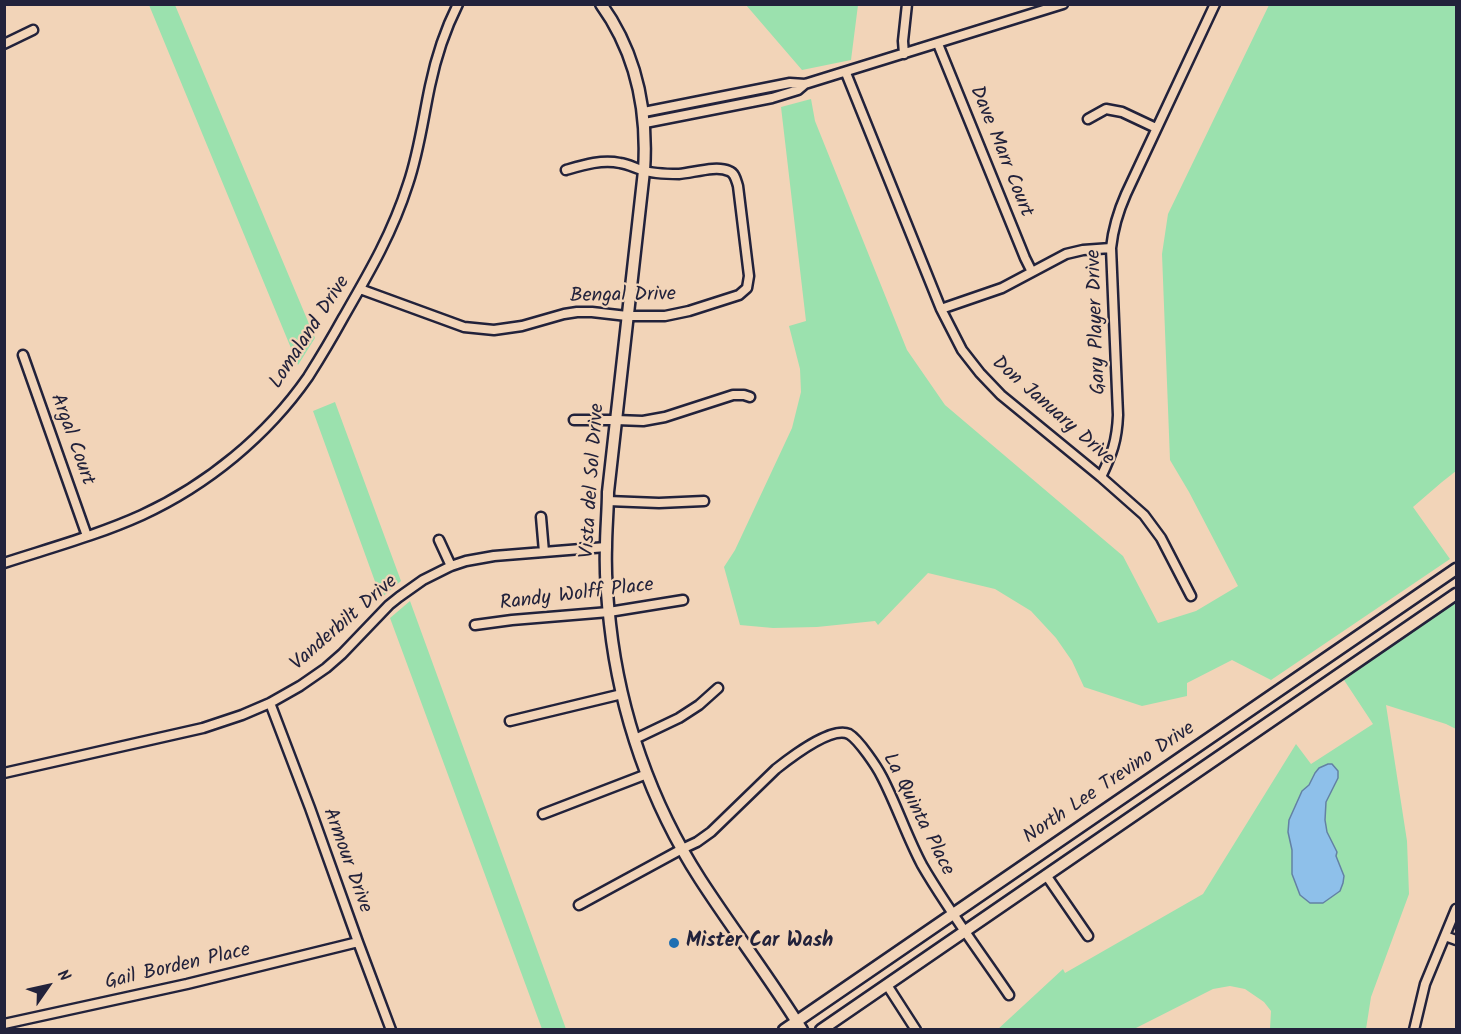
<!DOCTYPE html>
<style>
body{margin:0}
#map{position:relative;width:1461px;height:1034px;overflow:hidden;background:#f2d4b8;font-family:Kalam,sans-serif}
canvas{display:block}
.frame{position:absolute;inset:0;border:6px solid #22223b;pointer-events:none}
.north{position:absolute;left:18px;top:956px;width:60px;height:60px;-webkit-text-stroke:4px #f2d4b8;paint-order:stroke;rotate:56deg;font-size:16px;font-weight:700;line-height:24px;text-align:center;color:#22223b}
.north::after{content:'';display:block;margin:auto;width:21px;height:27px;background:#22223b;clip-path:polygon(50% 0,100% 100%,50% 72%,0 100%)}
</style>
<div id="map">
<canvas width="1461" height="1034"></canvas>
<div class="frame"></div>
<div class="north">N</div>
</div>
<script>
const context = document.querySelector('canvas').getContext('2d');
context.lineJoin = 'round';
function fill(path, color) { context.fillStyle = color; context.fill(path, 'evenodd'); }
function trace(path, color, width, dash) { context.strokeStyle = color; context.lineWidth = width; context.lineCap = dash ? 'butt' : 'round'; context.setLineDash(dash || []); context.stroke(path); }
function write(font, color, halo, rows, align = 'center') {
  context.font = font + ' Kalam,sans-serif'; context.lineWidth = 4.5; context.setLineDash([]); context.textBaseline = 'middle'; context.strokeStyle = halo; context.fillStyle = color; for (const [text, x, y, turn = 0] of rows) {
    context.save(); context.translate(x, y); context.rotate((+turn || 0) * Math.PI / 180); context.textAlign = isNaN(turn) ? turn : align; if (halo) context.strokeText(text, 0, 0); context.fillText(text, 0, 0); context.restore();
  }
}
fill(new Path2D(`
 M149,5H175L315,338L298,365Z
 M746,5H858L851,60L802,70Z
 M1269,5H1456V471L1442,482L1413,507L1450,559L1271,680L1232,660L1187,683V696L1142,706L1084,687L1072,661L1056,638L1031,611L995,589L928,573L878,625L875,621L817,627L773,628L740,625L724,567L735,550L792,428L801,392L800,369L789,326L806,321L781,107L811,99L815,121L907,350L945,405L1123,556L1158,623L1196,611L1238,586L1189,492L1170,460L1162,254L1168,214Z
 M335,402L401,581L381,598L313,411Z
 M410,601L566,1029H542L390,618Z
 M1456,601V729L1446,724L1386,705L1407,841L1409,894L1371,997L1366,1029H1270L1271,1011L1264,1002L1245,989L1230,986L1213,989L1134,1029L997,1030L1063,969L1065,973L1203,894L1296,744L1311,764L1373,724L1344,680Z`), '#9be1ae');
const water = new Path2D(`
 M1328,764H1332L1338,771V778L1326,802L1325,820L1327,832L1337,852L1336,856L1344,876L1343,883L1340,891L1323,903H1310L1300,895L1292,874V850L1288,832L1289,820L1302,791L1309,785L1315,773L1319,768Z`);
fill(water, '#8ec0ea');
trace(water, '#6381a4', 1.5);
const minor = new Path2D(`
 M4,44L33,30
 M938,44L1025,258L1032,272
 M904,54L903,41L907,4
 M846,73L941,309L962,350L980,373L1001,395L1101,477L1144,515L1161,538L1191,596
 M644,112L790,83L805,84L1063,4
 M1088,119L1106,109L1122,112L1156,128
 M645,123L772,98L798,90L805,84
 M360,289L464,327L494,330L522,326L564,314L577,312H592L627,316H665L689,311L739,295L747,288L749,276L738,186C736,180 735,173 729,171C716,165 693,173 679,174C667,174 653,174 642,170C635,168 628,164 620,163C602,159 583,165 566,170
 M941,309L1002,288L1066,254L1083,250L1111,248
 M23,355L87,536
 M574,420H616L643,421L665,417L733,395H744L750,397
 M1101,477C1112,454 1117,441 1118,415L1111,248C1113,229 1118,212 1126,194L1215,4
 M608,501L659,503L704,501
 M541,517L544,552
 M439,540L451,566
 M4,563C50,548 98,535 142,515C207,485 267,436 308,377C320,358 332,338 343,318C369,273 392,234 408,184C419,152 423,119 430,86C436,57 445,30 458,4
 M475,625L512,620L609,612L683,600
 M270,703L310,808L358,942L391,1030
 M510,721L622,694
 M635,739L679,718L699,705L718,688
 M4,773L203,728L242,715L270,703L300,686L326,668L342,654L389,605L399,597L423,580L451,566L466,561L494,556L606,547
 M543,814L647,774
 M1046,875L1088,936
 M579,905L682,849L697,842L711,832L776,769C790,758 831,726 849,734C859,740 877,767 882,777C897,806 907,837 922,865C948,910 980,952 1009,995
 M1445,936L1456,940
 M887,985L916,1030
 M4,1024L187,984L358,942
 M1414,1030L1425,984L1456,909`);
const major = new Path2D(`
 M601,4C637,54 648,111 644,171L608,492C608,510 606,529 606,547C605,573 607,598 610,624C620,714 651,803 700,879C733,930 770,978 802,1030
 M784,1030L1456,569
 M821,1030L1456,594`);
trace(minor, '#22223b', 13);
trace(major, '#22223b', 15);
trace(minor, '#f2d4b8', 8);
trace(major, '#f2d4b8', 10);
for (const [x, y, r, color] of [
 [674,943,6,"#1f6fb2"]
]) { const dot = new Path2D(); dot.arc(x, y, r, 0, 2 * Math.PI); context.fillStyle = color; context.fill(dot); trace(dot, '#f2d4b8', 2); }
write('20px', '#22223b', '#f2d4b8', [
 ["Dave Marr Court",1000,152,68],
 ["Bengal Drive",623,297,-1],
 ["Gary Player Drive",1098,322,-92],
 ["Lomaland Drive",311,333,-57],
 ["Don January Drive",1052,412,41],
 ["Argal Court",71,440,70],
 ["Vista del Sol Drive",594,481,-86],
 ["Randy Wolff Place",577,596,-7],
 ["Vanderbilt Drive",345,624,-41],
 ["North Lee Trevino Drive",1110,784,-34],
 ["La Quinta Place",917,815,63],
 ["Armour Drive",346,861,70],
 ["Gail Borden Place",178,968,-13]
]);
write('bold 20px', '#22223b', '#f2d4b8', [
 ["Mister Car Wash",686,943]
], 'left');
</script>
